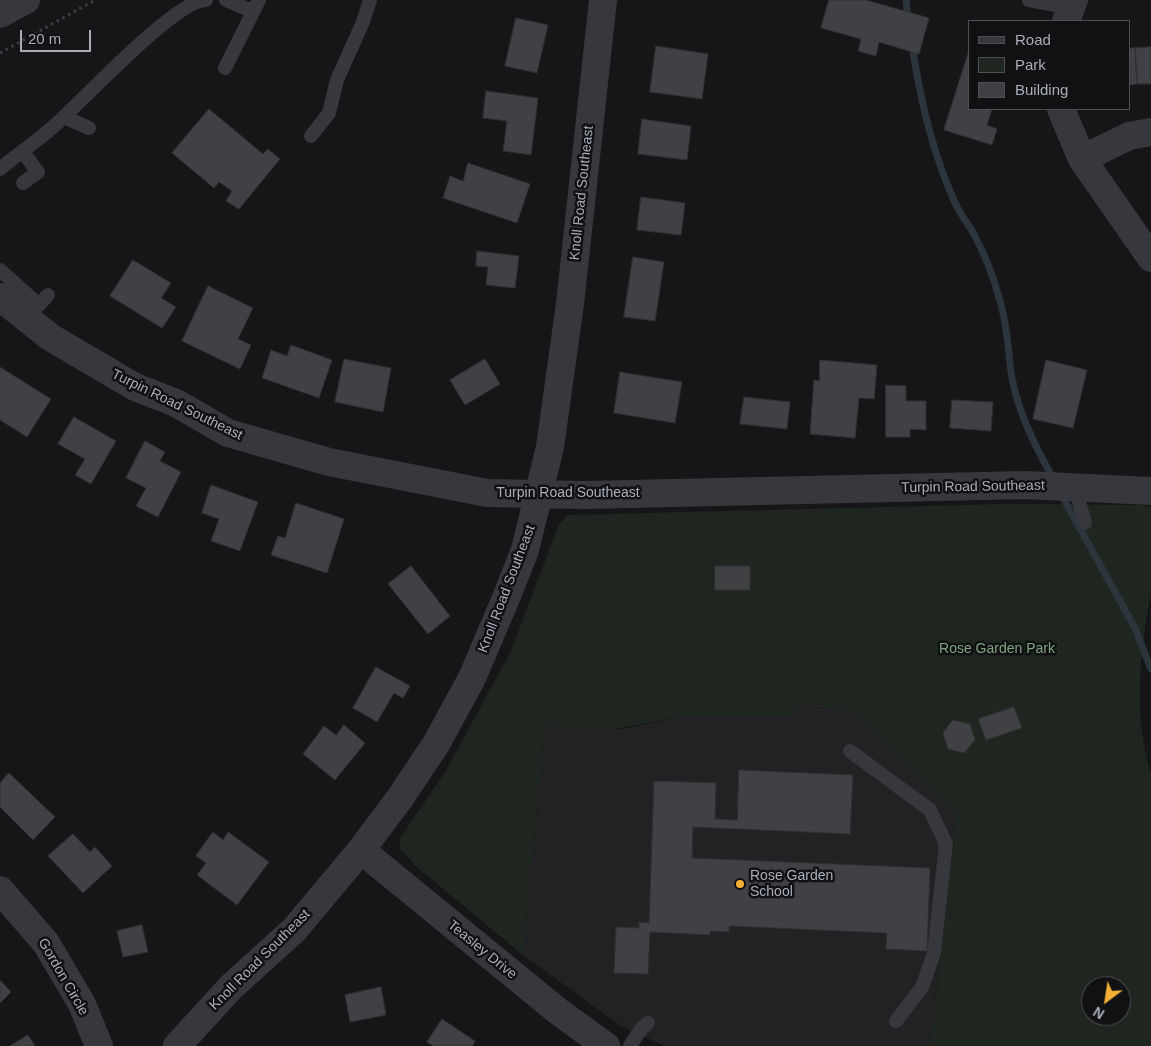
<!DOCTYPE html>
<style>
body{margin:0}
#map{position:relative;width:1151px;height:1046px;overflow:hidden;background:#161618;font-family:Arial,sans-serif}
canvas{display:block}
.legend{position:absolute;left:968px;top:20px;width:162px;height:90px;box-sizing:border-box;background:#111113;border:1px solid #4d4f55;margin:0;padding:6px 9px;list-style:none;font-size:15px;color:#a8adb8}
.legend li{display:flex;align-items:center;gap:10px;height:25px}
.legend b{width:25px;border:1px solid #4d4f55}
.north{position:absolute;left:1081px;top:976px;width:50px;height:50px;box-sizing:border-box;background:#111113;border:1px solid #4d4f55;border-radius:50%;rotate:211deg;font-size:14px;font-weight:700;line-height:20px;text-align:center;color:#a8adb8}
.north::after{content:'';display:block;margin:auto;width:18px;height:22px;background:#f2b134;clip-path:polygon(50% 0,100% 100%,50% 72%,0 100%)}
.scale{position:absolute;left:20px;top:30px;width:71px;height:22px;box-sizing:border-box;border:2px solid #a8adb8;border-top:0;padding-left:6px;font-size:15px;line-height:18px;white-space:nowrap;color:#a8adb8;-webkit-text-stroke:4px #111113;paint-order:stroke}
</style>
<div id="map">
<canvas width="1151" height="1046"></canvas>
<ul class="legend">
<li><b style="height:6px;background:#37383d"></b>Road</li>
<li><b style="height:14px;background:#1e261f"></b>Park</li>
<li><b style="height:14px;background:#404145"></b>Building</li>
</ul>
<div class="north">N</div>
<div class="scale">20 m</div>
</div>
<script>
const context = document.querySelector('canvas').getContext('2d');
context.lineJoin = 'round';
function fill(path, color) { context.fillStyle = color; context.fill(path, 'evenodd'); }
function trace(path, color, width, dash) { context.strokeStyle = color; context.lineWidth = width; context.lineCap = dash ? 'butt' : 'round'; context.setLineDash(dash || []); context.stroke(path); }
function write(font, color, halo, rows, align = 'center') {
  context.font = font + ' Arial,sans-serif'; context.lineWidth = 5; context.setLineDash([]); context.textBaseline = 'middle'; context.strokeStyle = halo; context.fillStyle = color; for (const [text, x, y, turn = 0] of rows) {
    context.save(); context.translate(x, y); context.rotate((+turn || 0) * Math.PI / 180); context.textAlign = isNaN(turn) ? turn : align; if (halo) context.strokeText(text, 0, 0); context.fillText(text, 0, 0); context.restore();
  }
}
fill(new Path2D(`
 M797,705L854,711L957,813L930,1046H665L621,1026L523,955L545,725L623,729L684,716L797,715Z`), '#222225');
fill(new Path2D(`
 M1004,504L1145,505L1151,508C1151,536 1151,565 1151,593C1150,601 1147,610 1146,619C1139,672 1135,722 1151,774V1046H930L957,813L854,711L798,705L797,716H684L611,730L545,725L523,955L419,869L401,850L399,840L447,769L511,651L559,524L568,515ZM1091,986H1121V1016H1091Z`), '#1e261f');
trace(new Path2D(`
 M906,0L908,19
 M912,45C920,99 933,155 956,205C961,215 968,224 974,234C985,255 994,278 1000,301C1007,324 1008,348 1011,372C1017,411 1035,446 1054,480
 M1061,494L1135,628L1151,669`), '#2c353c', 7);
const building = new Path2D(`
 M829,0H866L929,18L919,54L879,42L876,56L858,51L861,39L821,28Z
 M516,18L548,25L537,73L505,66Z
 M656,46L708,54L702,99L650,92Z
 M970,47V109H992L987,125L997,129L992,145L944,130Z
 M1151,47V84H1137L1135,48Z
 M1130,48H1135L1137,84L1130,85Z
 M486,91L538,98L531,155L503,151L507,121L483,118Z
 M209,109L263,154L268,149L280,159L239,209L226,201L232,191L219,182L214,188L172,153Z
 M642,119L691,126L687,160L638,154Z
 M468,163L530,184L517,223L443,198L450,176L463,181Z
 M641,197L685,203L681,235L637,230Z
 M477,251L519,256L515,288L486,285L488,267L476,266Z
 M633,257L664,262L655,321L624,317Z
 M133,260L171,283L161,298L176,307L162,328L110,296Z
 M208,286L253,308L238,339L251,345L240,369L182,341Z
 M291,345L332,360L319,398L262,378L271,350L287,356Z
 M344,359L391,368L383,412L335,402Z
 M485,359L500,384L465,405L450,380Z
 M820,360L877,365L874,399L859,398L855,438L810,434L814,380L819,381Z
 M1046,360L1087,370L1073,428L1033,419Z
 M0,367L51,399L27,437L0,420Z
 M620,372L682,382L675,423L614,413Z
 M886,385L906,386V401H926V430L910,429V437H886Z
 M744,397L790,402L787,429L740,424Z
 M952,400L993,402L991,431L950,428Z
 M74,417L116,441L91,484L75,475L85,459L58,444Z
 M145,441L165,452L160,461L181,472L158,517L136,506L146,488L126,478Z
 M211,485L258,502L240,551L211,541L219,519L202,513Z
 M296,503L344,519L327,573L271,555L278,536L285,538Z
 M411,566L450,616L428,634L388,584Z
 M715,566H750V590H715Z
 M376,667L410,686L403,698L394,693L377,722L353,708Z
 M1014,707L1022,728L986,740L978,719Z
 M953,720L970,724L975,740L964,753L948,749L943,733Z
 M344,725L365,743L335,780L303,754L324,726L336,735Z
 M739,770L853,775L850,834L693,827L692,858L930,868L927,951L886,949L887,933L729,926V932L710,931V935L650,932L648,974L614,973L616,927L639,928V922L649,923L654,781L716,783L715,819L737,820Z
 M9,773L55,817L33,840L0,807V783Z
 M213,832L223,840L228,832L269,862L237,905L197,875L206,863L196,856Z
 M73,834L90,852L95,847L112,866L83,893L48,856Z
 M142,925L148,952L123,957L117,931Z
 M0,980L11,992L0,1003Z
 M381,987L386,1015L350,1022L345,995Z
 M442,1019L475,1041L472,1046H433L427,1042Z
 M28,1035L35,1046H10Z`);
fill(building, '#404145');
trace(building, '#303034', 1);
trace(new Path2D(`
 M0,53L95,0`), '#3d3f44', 3, [2.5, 4]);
trace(new Path2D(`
 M226,0L252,11
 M1029,0L1071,8
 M225,68L259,0
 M64,117L89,128
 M311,136L329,113L337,80L363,22L370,0
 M22,151L38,172L23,183
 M0,169C18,154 37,141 54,126C81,103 175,0 206,0
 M0,270L39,305L48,295
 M1075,487L1085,523
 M850,751L930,810L946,844L934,953L922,987L896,1021
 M630,1046L641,1029L648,1023`), '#37383d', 14);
trace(new Path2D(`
 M1066,21L1074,0
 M1061,109L1082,159L1151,258
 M1082,159L1129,136L1151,132
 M0,297L50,337L135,387L176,403L228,433L329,462L487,493L585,495L1025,485L1151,491
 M361,850L559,1012L606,1046
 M0,890L46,943L82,1004L99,1046
 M177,1046L231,987L294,930L361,850L400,798L436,744L472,678L506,598L525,550L550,447L570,304L603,0`), '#37383d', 28);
trace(new Path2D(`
 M0,14L26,0`), '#37383d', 28);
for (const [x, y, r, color] of [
 [740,884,5,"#f2b134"]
]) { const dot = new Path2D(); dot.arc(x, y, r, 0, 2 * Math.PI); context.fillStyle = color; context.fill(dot); trace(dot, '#111113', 2); }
write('14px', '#a8adb8', '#111113', [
 ["Knoll Road Southeast",582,193,-84],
 ["Turpin Road Southeast",177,405,26],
 ["Turpin Road Southeast",973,487,-1],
 ["Turpin Road Southeast",568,493],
 ["Knoll Road Southeast",507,589,-69],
 ["Teasley Drive",482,950,39],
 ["Knoll Road Southeast",260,960,-45],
 ["Gordon Circle",63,977,60]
]);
write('14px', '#7fa381', '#111113', [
 ["Rose Garden Park",997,649]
]);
write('14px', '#a8adb8', '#111113', [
 ["Rose Garden",750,876],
 ["School",750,892]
], 'left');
</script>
